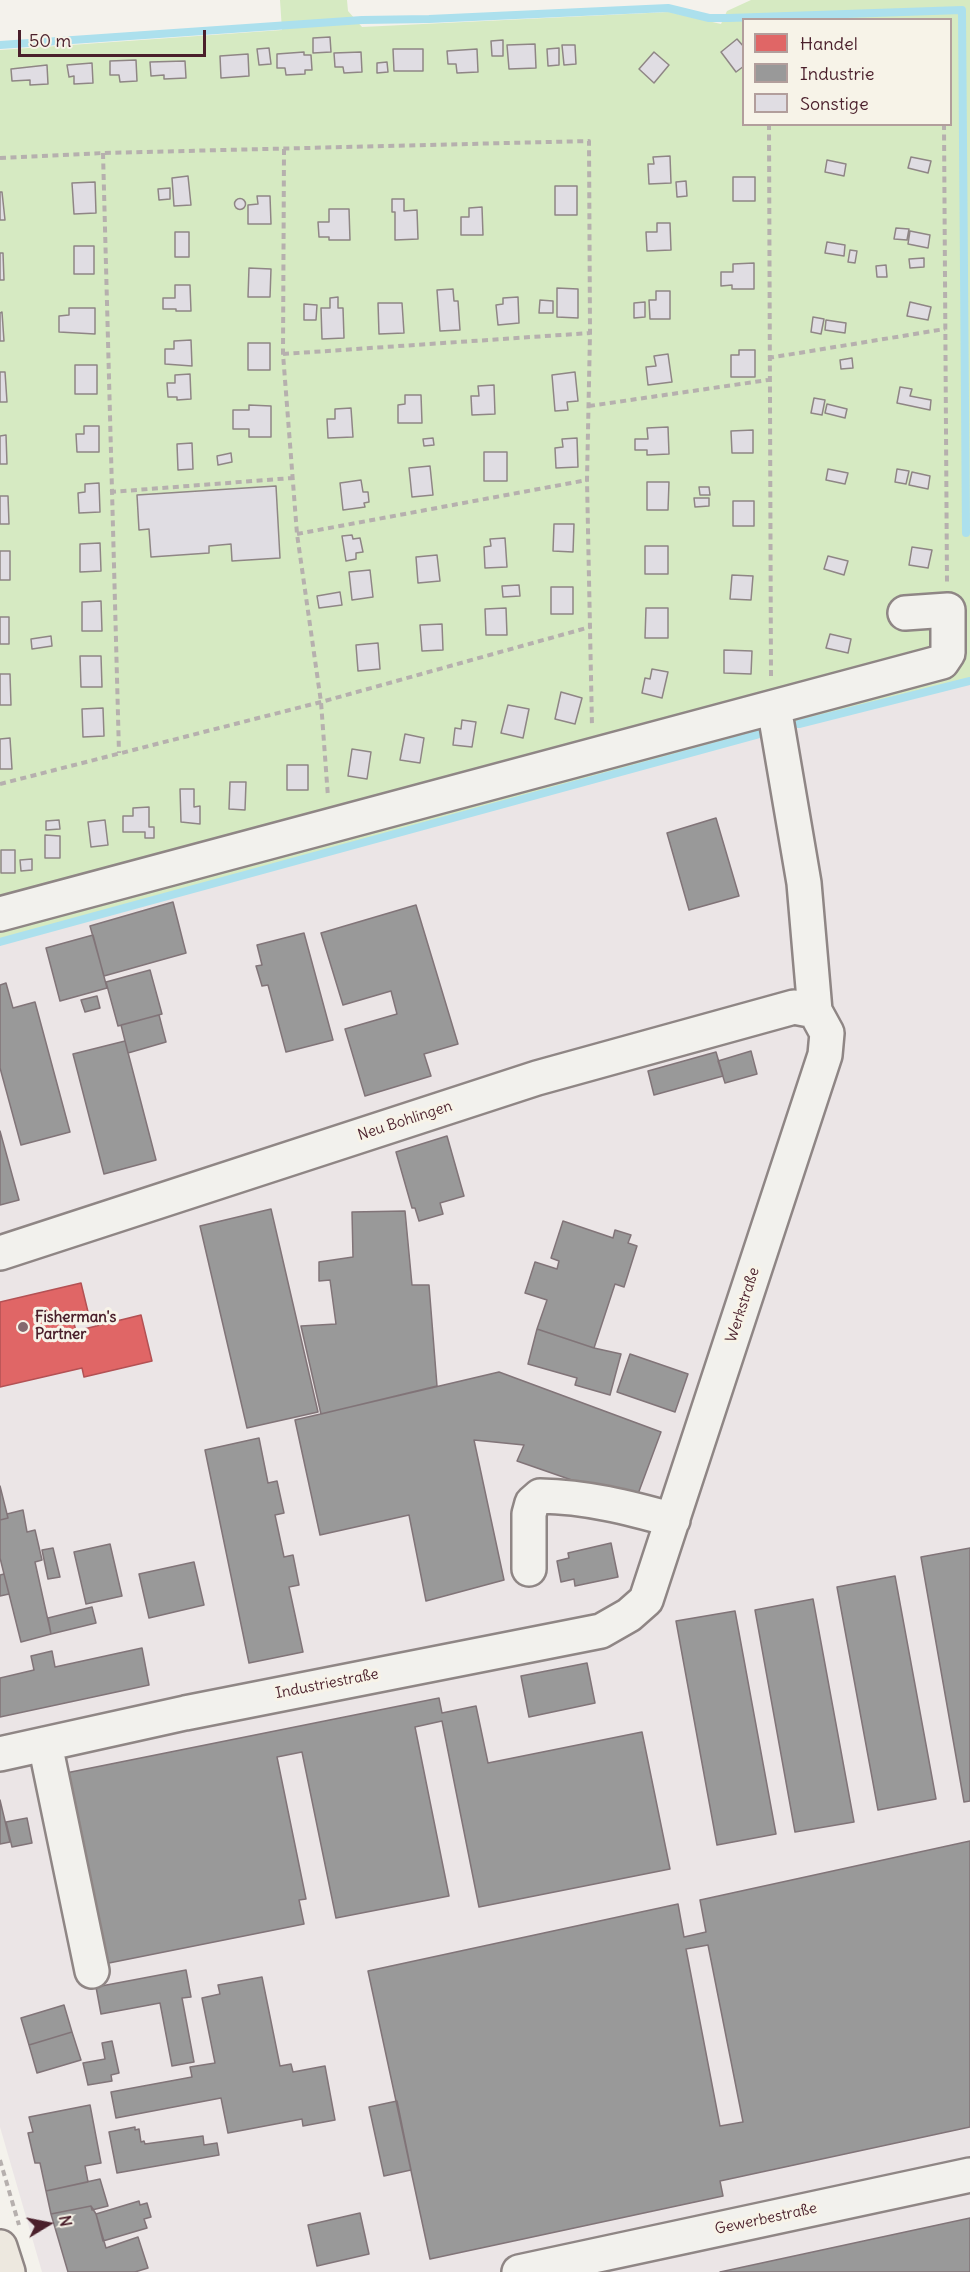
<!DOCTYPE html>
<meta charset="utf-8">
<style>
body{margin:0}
#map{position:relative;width:970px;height:2272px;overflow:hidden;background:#f4f2ec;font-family:Delius,sans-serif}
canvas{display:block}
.legend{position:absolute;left:742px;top:18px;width:210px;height:108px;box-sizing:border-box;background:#f7f3e8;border:2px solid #b29e9c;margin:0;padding:8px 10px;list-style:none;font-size:18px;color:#4a1f2b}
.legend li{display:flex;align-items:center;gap:12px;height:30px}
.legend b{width:30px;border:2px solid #b29e9c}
.north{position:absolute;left:18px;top:2194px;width:60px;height:60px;-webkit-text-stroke:4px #f7f3e8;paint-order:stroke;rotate:80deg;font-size:16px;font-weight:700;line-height:24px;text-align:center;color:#4a1f2b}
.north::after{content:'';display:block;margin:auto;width:21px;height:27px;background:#4a1f2b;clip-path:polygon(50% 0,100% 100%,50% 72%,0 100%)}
.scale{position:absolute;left:18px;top:30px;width:188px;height:27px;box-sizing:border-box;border:3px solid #4a1f2b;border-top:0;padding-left:8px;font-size:18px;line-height:21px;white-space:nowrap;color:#4a1f2b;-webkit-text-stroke:4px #f7f3e8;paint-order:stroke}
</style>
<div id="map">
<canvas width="970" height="2272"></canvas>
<ul class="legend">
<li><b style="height:16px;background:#e06666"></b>Handel</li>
<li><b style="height:16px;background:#999"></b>Industrie</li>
<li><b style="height:16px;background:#e0dde3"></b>Sonstige</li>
</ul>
<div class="north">N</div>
<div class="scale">50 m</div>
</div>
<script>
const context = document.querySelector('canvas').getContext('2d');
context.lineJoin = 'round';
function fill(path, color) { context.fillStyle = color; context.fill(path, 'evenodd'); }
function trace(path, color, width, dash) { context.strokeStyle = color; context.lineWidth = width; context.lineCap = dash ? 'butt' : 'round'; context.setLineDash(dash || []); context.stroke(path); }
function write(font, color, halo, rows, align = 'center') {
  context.font = font + ' Delius,sans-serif'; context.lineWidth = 6; context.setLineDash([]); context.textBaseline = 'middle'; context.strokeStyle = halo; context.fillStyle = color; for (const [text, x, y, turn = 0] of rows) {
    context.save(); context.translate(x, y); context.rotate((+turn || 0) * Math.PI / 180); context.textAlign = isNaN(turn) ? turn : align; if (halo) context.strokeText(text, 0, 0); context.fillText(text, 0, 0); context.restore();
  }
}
fill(new Path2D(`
 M970,681V2272H42L0,2127V942L760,734Z`), '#ebe5e6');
fill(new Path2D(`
 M280,0H347L348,11L362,27L669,12L721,24L727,11L751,0H970V681L760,734L0,942V50L282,30ZM744,20H950V124H744Z`), '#d6eac2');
const shops = new Path2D(`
 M81,1283L89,1316L73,1320L76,1331L141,1315L152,1361L84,1377L82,1368L0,1387V1302Z`);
fill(shops, '#e06666');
trace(shops, '#b35154', 1.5);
const industry = new Path2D(`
 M716,818L739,896L689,910L667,833Z
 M173,902L186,953L104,976L90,926Z
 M416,905L458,1044L424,1054L431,1076L365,1096L345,1029L397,1014L391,991L343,1005L321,933Z
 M304,933L333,1040L286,1052L268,985L262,986L256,966L262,965L257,945Z
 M93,935L107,988L60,1001L46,948Z
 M150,970L162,1014L118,1026L106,982Z
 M6,983L13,1008L35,1002L70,1132L21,1145L0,1068V985Z
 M97,996L100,1008L85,1012L81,1000Z
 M159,1015L166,1042L128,1053L121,1025Z
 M125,1041L156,1160L104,1174L73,1054Z
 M751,1051L757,1074L725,1083L718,1061Z
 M716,1052L723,1076L654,1095L648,1071Z
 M0,1131L19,1200L0,1205Z
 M447,1136L464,1196L440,1203L443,1214L419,1221L415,1208H412L396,1152Z
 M271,1209L318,1412L247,1428L200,1226Z
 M405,1211L412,1285H429L437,1386L321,1414L301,1326L336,1324L330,1280L319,1281V1262L353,1257L352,1212Z
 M563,1221L613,1238L615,1230L631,1235L628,1243L637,1246L624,1287L615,1284L594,1348L537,1329L547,1300L525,1293L535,1262L557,1269L559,1261L551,1258Z
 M537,1329L594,1348L621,1354L610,1395L575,1385L577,1378L528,1364Z
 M630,1354L688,1374L675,1412L617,1392Z
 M499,1372L661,1432L635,1502L517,1461L524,1445L474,1440L504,1580L426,1601L409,1515L320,1535L295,1420Z
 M259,1438L268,1483L277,1481L284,1513L275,1515L284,1557L293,1555L299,1585L289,1587L303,1652L249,1663L205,1450Z
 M0,1486L8,1518L0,1520Z
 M23,1510L27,1532L35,1530L42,1560L35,1562L51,1634L21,1642L0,1558V1520L8,1518L7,1514Z
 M611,1543L618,1577L575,1586L574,1579L561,1582L557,1561L569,1558L568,1553Z
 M110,1544L122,1596L86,1604L74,1552Z
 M53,1548L60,1577L48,1579L42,1550Z
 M970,1548V1801L964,1802L921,1557Z
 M194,1562L204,1605L149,1618L139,1574Z
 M4,1574L9,1594L0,1596V1575Z
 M895,1576L936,1799L878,1810L837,1587Z
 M813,1599L854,1822L795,1832L755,1610Z
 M92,1607L96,1623L51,1634L48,1618Z
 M735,1611L776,1834L717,1845L676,1621Z
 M142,1648L149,1685L0,1717V1678L34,1670L31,1656L52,1651L55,1667Z
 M587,1663L595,1703L529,1717L521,1676Z
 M439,1698L442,1713L476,1706L488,1763L642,1732L670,1869L479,1907L442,1721L415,1727L449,1896L336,1918L302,1752L277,1757L306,1899L299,1900L304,1924L99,1965L61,1774Z
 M0,1800L10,1842L0,1844Z
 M27,1818L32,1843L12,1847L6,1822Z
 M970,1841V2127L720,2181L723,2196L430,2259L368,1971L678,1904L684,1937L706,1932L700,1900ZM708,1945L743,2122L720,2126L686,1949Z
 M186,1970L191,1997L182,1998L194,2062L172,2066L160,2003L101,2014L96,1987Z
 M262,1977L280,2066L291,2064L293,2072L325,2066L335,2120L303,2126L302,2119L228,2133L221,2098L116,2118L111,2092L192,2077L190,2067L215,2063L202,1998L220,1994L218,1985Z
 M64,2005L72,2032L29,2045L21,2018Z
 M72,2032L81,2060L37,2073L29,2045Z
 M112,2041L119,2073L111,2075L112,2081L88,2085L83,2063L105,2059L102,2043Z
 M397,2101L411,2170L384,2176L369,2107Z
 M90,2105L101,2163L85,2166L88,2182L46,2191L40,2163H35L28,2133L33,2132L29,2117Z
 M135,2127V2130L139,2129L141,2142L144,2141L145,2144L203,2136L204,2145L217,2143L219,2155L117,2173L109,2132Z
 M100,2179L108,2206L92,2210L91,2206L51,2214L46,2191Z
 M139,2201L140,2205L147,2203L151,2217L144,2219L147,2228L103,2241L96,2214Z
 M91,2206L96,2214L106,2248L138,2237L148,2268L135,2272H68L51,2214Z
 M360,2213L369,2254L317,2266L308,2225Z
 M970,2218V2272H720Z`);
fill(industry, '#999');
trace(industry, '#817478', 1.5);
trace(new Path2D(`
 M0,45L362,20L429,19L668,8L709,18H729L962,10L966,533
 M799,724L970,681
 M0,942L760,734`), '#ace0ed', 8);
const building = new Path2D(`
 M330,37L331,52L313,53V38Z
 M737,39L744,47V66L736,72L721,52Z
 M503,40V56H492L491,41Z
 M535,44L536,68L509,69L507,45Z
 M562,45H575L576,64L564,65Z
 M269,48L271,64L259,65L257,49Z
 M559,48V65L548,66L547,49Z
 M393,49H423V71H394Z
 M477,49L478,72L457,73L456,64H448L447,51Z
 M304,52V55H311L312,70H305V74L286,75L285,68H277V54Z
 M361,52L362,72L344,73L343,67H335L334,53Z
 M654,52L669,65L654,83L639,69Z
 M248,54L249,76L221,78L220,56Z
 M136,60L137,81L120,82L119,75H110V61Z
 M185,61L186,78L164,79V75L151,76L150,62Z
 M387,62L388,72L377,73V63Z
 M92,63L93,83L74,84V76L69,77L67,65Z
 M47,65L48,84L30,85V80L12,81L11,69Z
 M670,156L671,183L649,184L648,164H654L653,157Z
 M911,157L931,161L928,173L908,168Z
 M827,160L846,164L844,176L825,172Z
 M188,176L191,205L174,206L172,178Z
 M733,177H755V201H733Z
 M686,181L687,196L677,197L676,182Z
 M95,182L96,213L74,214L72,183Z
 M555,186H577V215H555Z
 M170,188V199L159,200L158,189Z
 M0,192H2L5,220H0Z
 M257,196H270L271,224H248V205L258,204Z
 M234.5 204a5.5 5.5 0 1 1 11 0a5.5 5.5 0 1 1-11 0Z
 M392,199H404V211L417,210L418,239L395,240V212H392Z
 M482,207L483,235H461V217H469V208Z
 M329,209H349L350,240H329V237H319L318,222H329Z
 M657,223H670L671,250L647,251L646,232H657Z
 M896,228L909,229L907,240L894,239Z
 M910,231L930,235L928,248L908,244Z
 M175,232H189V257H175Z
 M827,242L845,245L844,256L825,253Z
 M74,246H94V274H74Z
 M850,250L857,251L855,263L848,262Z
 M0,253H3L4,280H0Z
 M924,258V267L910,268L909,259Z
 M754,263V289H732V285L721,286V272H733V264Z
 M886,265L887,277H877L876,266Z
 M249,268L271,269L270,297H248Z
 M175,285H190L191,311H176V309H163V298H175Z
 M557,288L578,289V318L557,317Z
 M453,289L454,301H458L460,330L440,331L437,290Z
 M656,291H670V319H650L649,300H656Z
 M338,297V308H343L344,338L322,339L321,308H330V298Z
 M518,297L519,323L498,325L496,305L503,304V298Z
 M540,300L553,301V313H539Z
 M645,302V317L634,318V303Z
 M910,302L931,307L928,320L907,316Z
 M378,303H402L404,333L379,334Z
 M304,304L317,305L316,320H304Z
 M69,308H95V334L59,332V316L69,315Z
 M2,312L4,341H0V313Z
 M813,317L824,319L821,334L811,332Z
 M826,320L846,323L845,333L825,330Z
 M191,340L192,366L165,364V349H174V341Z
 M248,343H270V370H248Z
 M739,350H755V377H731V355H739Z
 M668,354L672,382L648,385L646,367L656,366L654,356Z
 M852,358L853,368L841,369L840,360Z
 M75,365H97V394H75Z
 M0,372H5L7,402H0Z
 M575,372L578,401L567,402L568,410L555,411L552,375Z
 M190,374L191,399L177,400V397H168L167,383H175V375Z
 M494,385L495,414L472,415L471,396H479L478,386Z
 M900,387L912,389L910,396L931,400L930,410L897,403Z
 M405,395H421L422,423H398V405L405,404Z
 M814,398L825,400L822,415L811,413Z
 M827,404L847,409L845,418L825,413Z
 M249,405L271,406V437H249V429H233V410H249Z
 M351,408L353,437L328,438L327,419H335V409Z
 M84,426H99V452H77L76,434H84Z
 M668,427L669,454L647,455V450H635V439H648L647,428Z
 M753,430V453H732L731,431Z
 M6,435L7,464H0V436Z
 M433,438L434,445L424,446L423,439Z
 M577,438L578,467L556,468L555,448L563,447L562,439Z
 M192,443L193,469L178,470L177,444Z
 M484,452H507V481H484Z
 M231,453L232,462L218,465L217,456Z
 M430,466L433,495L412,497L409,468Z
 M828,469L848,473L845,484L826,480Z
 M897,469L909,471L906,484L895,482Z
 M912,472L930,476L928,489L909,485Z
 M361,480L363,492H368L369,502L364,503L365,507L343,510L340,483Z
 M647,482H669L668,510H647Z
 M99,483L100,512L79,513L78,493L85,492V484Z
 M276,486L280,558L232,561L231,544L209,546V553L151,557L149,529L139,530L137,495Z
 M699,487H709L710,495H700Z
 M0,496H8L9,524H0Z
 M694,498H709V506L695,507Z
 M733,501H754V526H733Z
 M554,524H574L573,552L553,551Z
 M352,535L353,539L360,538L363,552L356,553V559L346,561L342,536Z
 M505,538L507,567L485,568L484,547L491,546L490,539Z
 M100,543L101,571L80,572V544Z
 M645,546H668V574H645Z
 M912,547L932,550L928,568L909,565Z
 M0,551H10V580H0Z
 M437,555L440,581L418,583L416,557Z
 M828,556L848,561L844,575L824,569Z
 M370,570L373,597L352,600L349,572Z
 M732,575L753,576L751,600L730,599Z
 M519,585L520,596L503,597L502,586Z
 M551,587H573V614H551Z
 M340,592L342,605L319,608L317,596Z
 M101,601L102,631H82V602Z
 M506,608L507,635H486L485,609Z
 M646,608H668V638H645Z
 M0,617H9V644H0Z
 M442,624L443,650L422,651L420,625Z
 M830,634L851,639L848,653L826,648Z
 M51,636L52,646L32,649L31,639Z
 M378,643L380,669L358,671L356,645Z
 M724,650L752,651L751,674L724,673Z
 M80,656H101L102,687H81Z
 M652,669L668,672L662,698L642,693L645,678L650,679Z
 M0,674H10L11,705H0Z
 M561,692L582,698L575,724L555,719Z
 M508,705L529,709L523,738L501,733Z
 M103,708L104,736L83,737L82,709Z
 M462,720L476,722L472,747L453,745L455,728L461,729Z
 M405,734L424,738L420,763L400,760Z
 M10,738L12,769H0V739Z
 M352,749L371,752L367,779L348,776Z
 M287,765H308V790H287Z
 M230,782H246L245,810L229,809Z
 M180,789H194V807L200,806V824L181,822Z
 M149,807V827H154V838H145V832H123V816H133V808Z
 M59,820L60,829L46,830V821Z
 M105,820L108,845L91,847L88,822Z
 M45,835L60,836V858H45Z
 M1,850H15V873H1Z
 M32,859V870L21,871L20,860Z`);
fill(building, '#e0dde3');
trace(building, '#8f8685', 1.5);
const minor = new Path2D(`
 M0,914L942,662L948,653V610L905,613
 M0,1253L537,1078L794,1007L815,1011
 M529,1569V1514L532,1503L540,1496C587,1497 627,1507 673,1520
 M45,1744L92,1971
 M0,1754L185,1713L601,1631L629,1615L646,1600L825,1055L827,1033L815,1011L804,883L774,707
 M519,2272L970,2175`);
const major = new Path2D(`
 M0,2247L8,2272`);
trace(minor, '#8f8685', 38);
trace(major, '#8f8685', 38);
trace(new Path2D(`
 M769,124L771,679
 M944,124L947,583
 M284,149L283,354L297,534L321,702L328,797
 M103,153L119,753
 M0,158L103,153L589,141L590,333L587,480L592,727
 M283,354L590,333
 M768,358L945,329
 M589,406L768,380
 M110,492L292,478
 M297,534L587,480
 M0,784L321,702L590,627
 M0,2160L19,2225`), '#b6b0ae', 4, [6, 4.5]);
trace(minor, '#f2f1ed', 33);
trace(major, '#ede8df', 33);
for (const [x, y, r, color] of [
 [23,1327,6,"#86696f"]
]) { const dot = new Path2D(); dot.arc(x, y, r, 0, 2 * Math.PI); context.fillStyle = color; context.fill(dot); trace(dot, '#f7f3e8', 2); }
write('15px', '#4a1f2b', '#f7f3e8', [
 ["Neu Bohlingen",405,1121,-18],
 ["Werkstraße",743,1305,-72],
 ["Industriestraße",327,1684,-11],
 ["Gewerbestraße",766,2219,-12]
]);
write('bold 15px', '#4a1f2b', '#f7f3e8', [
 ["Fisherman's",35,1318],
 ["Partner",35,1335]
], 'left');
</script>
